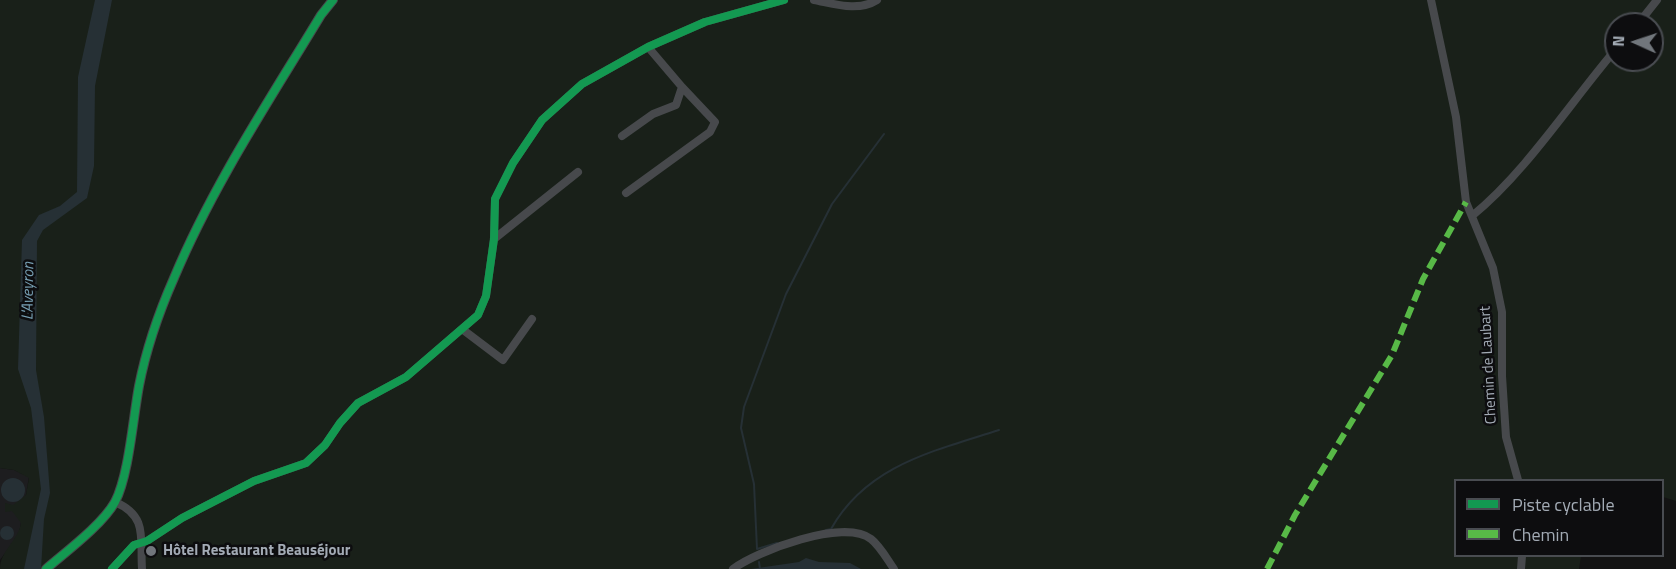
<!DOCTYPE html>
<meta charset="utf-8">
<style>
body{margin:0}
#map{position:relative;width:1676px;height:569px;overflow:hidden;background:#131313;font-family:"Titillium Web",sans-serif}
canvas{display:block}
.legend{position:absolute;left:1454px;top:479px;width:210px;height:78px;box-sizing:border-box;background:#0d0d0f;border:2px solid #494c51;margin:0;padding:8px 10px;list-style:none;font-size:18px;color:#a3abb5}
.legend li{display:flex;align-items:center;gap:12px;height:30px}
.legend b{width:30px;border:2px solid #494c51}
.north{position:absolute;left:1604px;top:12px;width:60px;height:60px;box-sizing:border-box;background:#0d0d0f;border:2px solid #494c51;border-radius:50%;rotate:273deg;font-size:16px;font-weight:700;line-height:24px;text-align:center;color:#a3abb5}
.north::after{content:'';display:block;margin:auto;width:21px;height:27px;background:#71767c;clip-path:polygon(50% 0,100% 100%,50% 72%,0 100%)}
</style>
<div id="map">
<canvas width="1676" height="569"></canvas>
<ul class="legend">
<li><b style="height:8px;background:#139951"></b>Piste cyclable</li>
<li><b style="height:8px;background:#58b947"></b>Chemin</li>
</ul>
<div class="north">N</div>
</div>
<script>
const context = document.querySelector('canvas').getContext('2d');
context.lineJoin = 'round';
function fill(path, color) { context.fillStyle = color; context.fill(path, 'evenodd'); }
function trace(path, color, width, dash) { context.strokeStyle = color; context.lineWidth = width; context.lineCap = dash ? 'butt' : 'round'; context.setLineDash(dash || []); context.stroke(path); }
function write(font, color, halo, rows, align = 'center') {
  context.font = font + ' "Titillium Web",sans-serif'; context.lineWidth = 5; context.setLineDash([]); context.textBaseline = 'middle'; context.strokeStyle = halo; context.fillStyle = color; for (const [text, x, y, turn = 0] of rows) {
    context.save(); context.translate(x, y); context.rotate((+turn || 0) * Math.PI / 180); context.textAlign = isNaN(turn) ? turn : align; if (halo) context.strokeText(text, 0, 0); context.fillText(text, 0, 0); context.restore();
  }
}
fill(new Path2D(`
 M0,468L14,470L29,477L19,534L0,560Z`), '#1d1d1f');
fill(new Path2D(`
 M0,0H1676V501L1663,497L1662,480H1456V556H1581L1579,569H0C0,551 18,541 21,523L12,511L5,512V503L13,505L26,495L29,478L14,470L0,468ZM1616,24H1652V60H1616Z`), '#192019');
fill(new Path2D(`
 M95,0H112L95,86L94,166L87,198L43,230L37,241L36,370L44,417L50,493L44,519L41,569H24L41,489L31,408L18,369L22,240L39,215L60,206L77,192L78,77Z
 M1 490a12 12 0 1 1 24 0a12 12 0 1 1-24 0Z
 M0 533a7 7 0 1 1 14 0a7 7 0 1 1-14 0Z
 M806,558L819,562L850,563L861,569H751L799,562Z`), '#263035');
trace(new Path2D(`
 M826,530L831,529C867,465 934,451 999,430
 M777,543L757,549L754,484L741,428L744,407L786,294L832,204L884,134
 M759,562L760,569`), '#263035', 2);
trace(new Path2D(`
 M814,0C835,4 858,12 877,0
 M1431,0L1456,117L1466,202L1493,268L1502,312V376L1506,437L1518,480
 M1638,24L1657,0
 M622,136L653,114L676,105L682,87L648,47
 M626,193L710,132L715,122L682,87
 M1472,216C1526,172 1570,103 1616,49
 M494,239L578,172
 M462,329L503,360L532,319
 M115,502C148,516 140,538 142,569
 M112,569L134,545L147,541L182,518L254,481L306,463L325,445L340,423L358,403L406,377L478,315L486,296L494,239L495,199L513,163L542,120L582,84L648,47L705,22L784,0
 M733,569C757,551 844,518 871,539C880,546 887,559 894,569
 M1521,569L1522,556`), '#47494c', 8);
trace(new Path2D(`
 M46,569C67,551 102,525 115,502C129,475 133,418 139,386C146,350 159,312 174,278C213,185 269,101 321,15L333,0`), '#46484a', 10);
trace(new Path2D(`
 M1267,569L1295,515L1392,355L1423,279L1466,202`), '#58b947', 6, [12, 6]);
trace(new Path2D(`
 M46,569C67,551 102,525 115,502C129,475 133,418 139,386C146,350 159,312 174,278C213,185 269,101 321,15L333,0
 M112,569L134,545L147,541L182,518L254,481L306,463L325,445L340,423L358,403L406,377L478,315L486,296L494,239L495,199L513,163L542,120L582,84L648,47L705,22L784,0`), '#139951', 8);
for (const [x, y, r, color] of [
 [151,551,6,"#71767c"]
]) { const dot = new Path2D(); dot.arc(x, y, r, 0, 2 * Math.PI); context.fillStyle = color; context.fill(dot); trace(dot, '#0d0d0f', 2); }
write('15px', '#a3abb5', '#0d0d0f', [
 ["Chemin de Laubart",1489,365,-93]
]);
write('bold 15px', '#a3abb5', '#0d0d0f', [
 ["Hôtel Restaurant Beauséjour",163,551]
], 'left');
write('italic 16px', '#779fb3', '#0d0d0f', [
 ["L'Aveyron",29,291,-89]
]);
</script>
